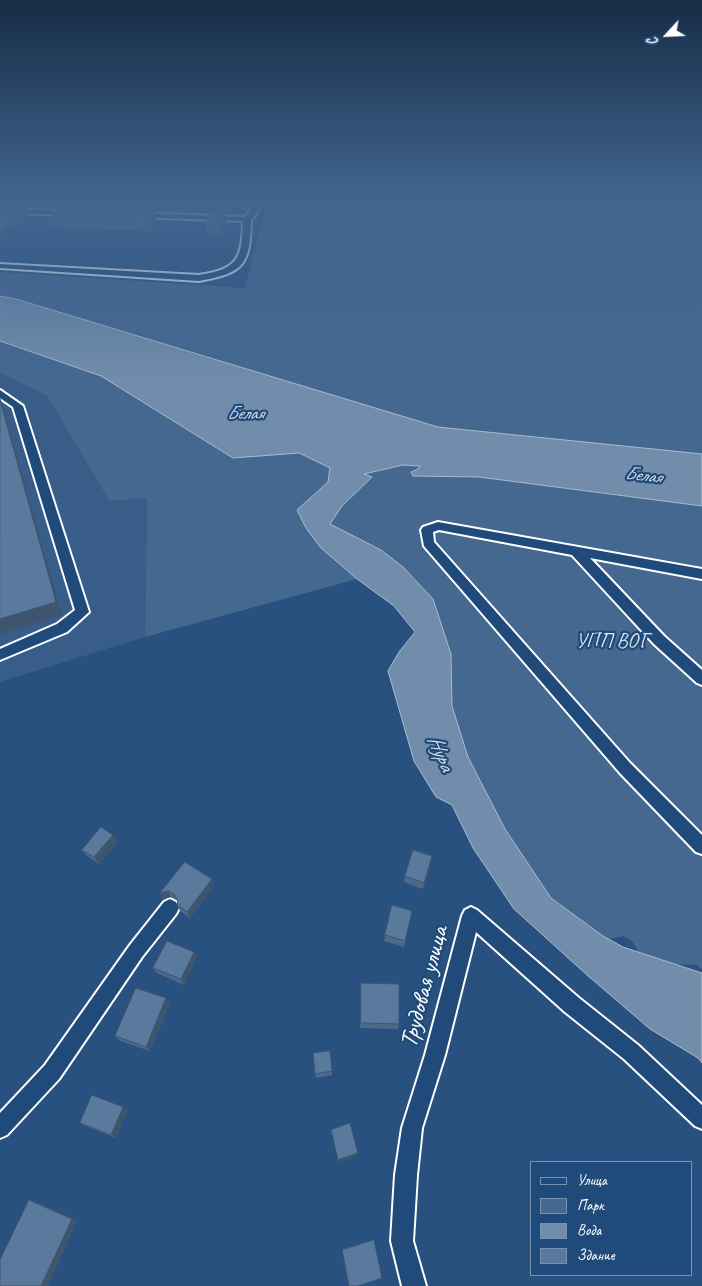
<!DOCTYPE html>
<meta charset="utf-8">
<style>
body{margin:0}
#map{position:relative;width:702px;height:1286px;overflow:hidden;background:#28517f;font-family:Caveat,sans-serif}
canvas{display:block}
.legend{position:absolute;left:530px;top:1161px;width:162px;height:115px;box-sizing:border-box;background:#1f4a7a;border:1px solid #7992af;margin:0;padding:6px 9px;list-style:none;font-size:15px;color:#fff}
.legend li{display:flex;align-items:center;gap:10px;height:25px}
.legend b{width:25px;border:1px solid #7992af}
.north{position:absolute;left:642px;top:10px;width:50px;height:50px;-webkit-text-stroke:4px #1f4a7a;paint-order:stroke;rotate:245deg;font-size:14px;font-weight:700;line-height:20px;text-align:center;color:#fff}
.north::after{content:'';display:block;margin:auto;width:18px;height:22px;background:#fff;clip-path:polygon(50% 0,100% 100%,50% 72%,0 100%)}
</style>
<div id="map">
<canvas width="702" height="1286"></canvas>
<ul class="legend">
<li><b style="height:6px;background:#1f4a7a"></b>Улица</li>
<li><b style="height:14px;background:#446890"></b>Парк</li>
<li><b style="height:14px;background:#718dab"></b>Вода</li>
<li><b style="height:14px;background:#5a7a9d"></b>Здание</li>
</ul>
<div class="north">С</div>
</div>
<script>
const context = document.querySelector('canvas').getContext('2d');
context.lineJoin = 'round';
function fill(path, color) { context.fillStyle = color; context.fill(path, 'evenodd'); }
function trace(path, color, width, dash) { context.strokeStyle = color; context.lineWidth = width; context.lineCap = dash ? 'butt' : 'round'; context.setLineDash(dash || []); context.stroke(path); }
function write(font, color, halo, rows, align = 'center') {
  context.font = font + ' Caveat,sans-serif'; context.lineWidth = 4.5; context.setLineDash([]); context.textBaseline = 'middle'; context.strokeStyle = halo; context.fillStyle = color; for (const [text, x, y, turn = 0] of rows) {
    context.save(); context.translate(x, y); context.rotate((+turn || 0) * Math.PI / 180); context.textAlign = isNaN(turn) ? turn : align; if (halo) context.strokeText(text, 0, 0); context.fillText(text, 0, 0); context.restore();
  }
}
fill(new Path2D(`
 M267,201H330L316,218L263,216Z
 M0,373L47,396L109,501L147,498L145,637L0,682Z`), '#375d88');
fill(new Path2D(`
 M330,201H702V455L438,427L16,299L0,296V272L245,288L263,216L316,218Z
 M0,341L101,376L233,458L299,453L330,468L328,482L312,496L321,548L357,579L145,637L147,498L109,501L47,396L0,373Z
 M403,465L421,466L413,476L479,477L702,506V969L696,965L645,963L632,941L623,936L606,940L533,884L443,741L444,636L325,526L363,474Z`), '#446890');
const water = new Path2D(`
 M0,296L16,299L438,427L702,454V506L479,477L413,476L411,472L418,469L420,466L403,465L364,474L372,477L342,506L330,524L381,550L403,567L433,599L451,654L452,706L468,757L505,829L551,898L603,936L623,947L702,973V1063L698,1058L650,1029L587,975L514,909L473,848L452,805L436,797L414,761L388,671L399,652L415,632L394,606L357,579L321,548L306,528L297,510L328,482L330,468L299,453L233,458L101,376L0,341Z`);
fill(water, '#718dab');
trace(water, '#aabbcd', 1);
const minor = new Path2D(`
 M253,201H260L256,215L251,220C250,265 244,273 199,281L0,268V264L199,275C238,269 242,259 243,221L138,217L134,215L138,213L245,217L248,214Z
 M0,209L74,211L78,213L74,215L0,213Z
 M0,390L23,406L89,612L67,632L0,660V649L57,624L75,610L13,407L0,398Z
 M438,522L702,569V579L590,558L664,636L702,670V685L697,683L654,644L572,555L439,530L433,532L434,542L630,763L702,835V854L696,852L620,773L424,546L421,530L423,527Z
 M170,899L176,902L179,908L176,914L142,957L59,1079L7,1135L0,1138V1113L45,1065L130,945L164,902Z
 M471,907L477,910L579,998L638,1045L702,1105V1129L695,1126L624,1059L565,1012L476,932L445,1055L422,1128L417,1175L413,1241L426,1286H402L391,1241L395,1175L402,1128L425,1055L462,916L465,910Z`);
trace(minor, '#fff', 4);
fill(minor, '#1f4a7a');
fill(new Path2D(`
 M0,201H41L35,208H26L28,216L17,229H13L0,242Z
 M65,201H163L164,206L161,212H156L157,220L151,231L51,228L49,220L66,209L64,202Z
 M233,205L229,215L225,214L226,222L222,234L207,233L205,225L215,214L214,206Z
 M113,835L117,842L99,864L87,856L82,850Z
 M432,856L423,889L404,882L405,876Z
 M212,879L214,886L190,918L180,911L177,904L178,902L177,900L171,897L163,899L160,893Z
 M412,911L404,947L384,941L385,935Z
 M194,952L197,957L184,985L157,973L153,968Z
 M361,983L399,1024L398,1029L360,1028Z
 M170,1003L150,1051L120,1041L115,1036Z
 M330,1051L332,1075L316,1078L315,1074Z
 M128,1110L116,1138L85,1126L80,1123Z`), '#4d6987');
fill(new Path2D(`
 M33,201H41L35,208Z
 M162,201H163L164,206L161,212L159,205Z
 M231,201H232L233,205L229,215L228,207Z
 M26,208L28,216L17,229L14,221Z
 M156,212L157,220L151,231L150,223Z
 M225,214L226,222L222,234L221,226Z
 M11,221L13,229L0,242V231Z
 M0,397L62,615L0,634Z
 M113,835L117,842L99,864L94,857Z
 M432,856L431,863L423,889L424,883Z
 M212,879L214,886L190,918L187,912Z
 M168,891L171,897L163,899L160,893Z
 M194,952L197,957L184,985L181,979Z
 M166,998L170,1003L150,1051L146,1047Z
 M123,1107L128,1110L116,1138L111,1135Z
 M358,1153L357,1156L338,1163V1160Z
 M29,1200L36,1202L78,1220L48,1286H41Z`), '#3f556e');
const building = new Path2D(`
 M65,201H162L159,205L64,202Z
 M217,201H231L228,207L214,206Z
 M0,207L26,208L14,221H11L0,231Z
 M58,209L156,212L150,223L49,220Z
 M211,214H225L221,226L205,225Z
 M0,400L56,602L0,619Z
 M101,827L113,835L94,857L82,850Z
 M413,850L432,856L424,883L405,876Z
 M185,862L212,879L187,912L177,904L178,901L174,894L168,891L160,893Z
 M392,905L412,911L405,941L385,935Z
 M167,941L194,952L181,979L153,968Z
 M361,983L399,984V1024L361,1023Z
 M136,988L166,998L146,1047L115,1036Z
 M330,1051L332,1071L315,1074L313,1053Z
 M92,1095L123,1107L111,1135L80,1123Z
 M350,1123L358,1153L338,1160L331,1130Z
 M29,1200L72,1219L41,1286H0V1260Z
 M374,1240L382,1278L358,1286H349L342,1250Z`);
fill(building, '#5a7a9d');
trace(building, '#3f556e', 1);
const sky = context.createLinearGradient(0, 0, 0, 381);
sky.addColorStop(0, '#162d46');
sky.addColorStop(0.53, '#426590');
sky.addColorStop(1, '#42659000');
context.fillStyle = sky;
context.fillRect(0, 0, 702, 381);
write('italic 19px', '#d4dde6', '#1f4a7a', [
 ["Белая",245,414],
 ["Белая",643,476,7]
]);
write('21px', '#dae1e9', '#1f4a7a', [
 ["УПП ВОГ",612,641]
]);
write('italic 22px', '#d4dde6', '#1f4a7a', [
 ["Нура",440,753,67]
]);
write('25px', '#fff', '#1f4a7a', [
 ["Трудовая улица",425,987,-75]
]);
</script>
